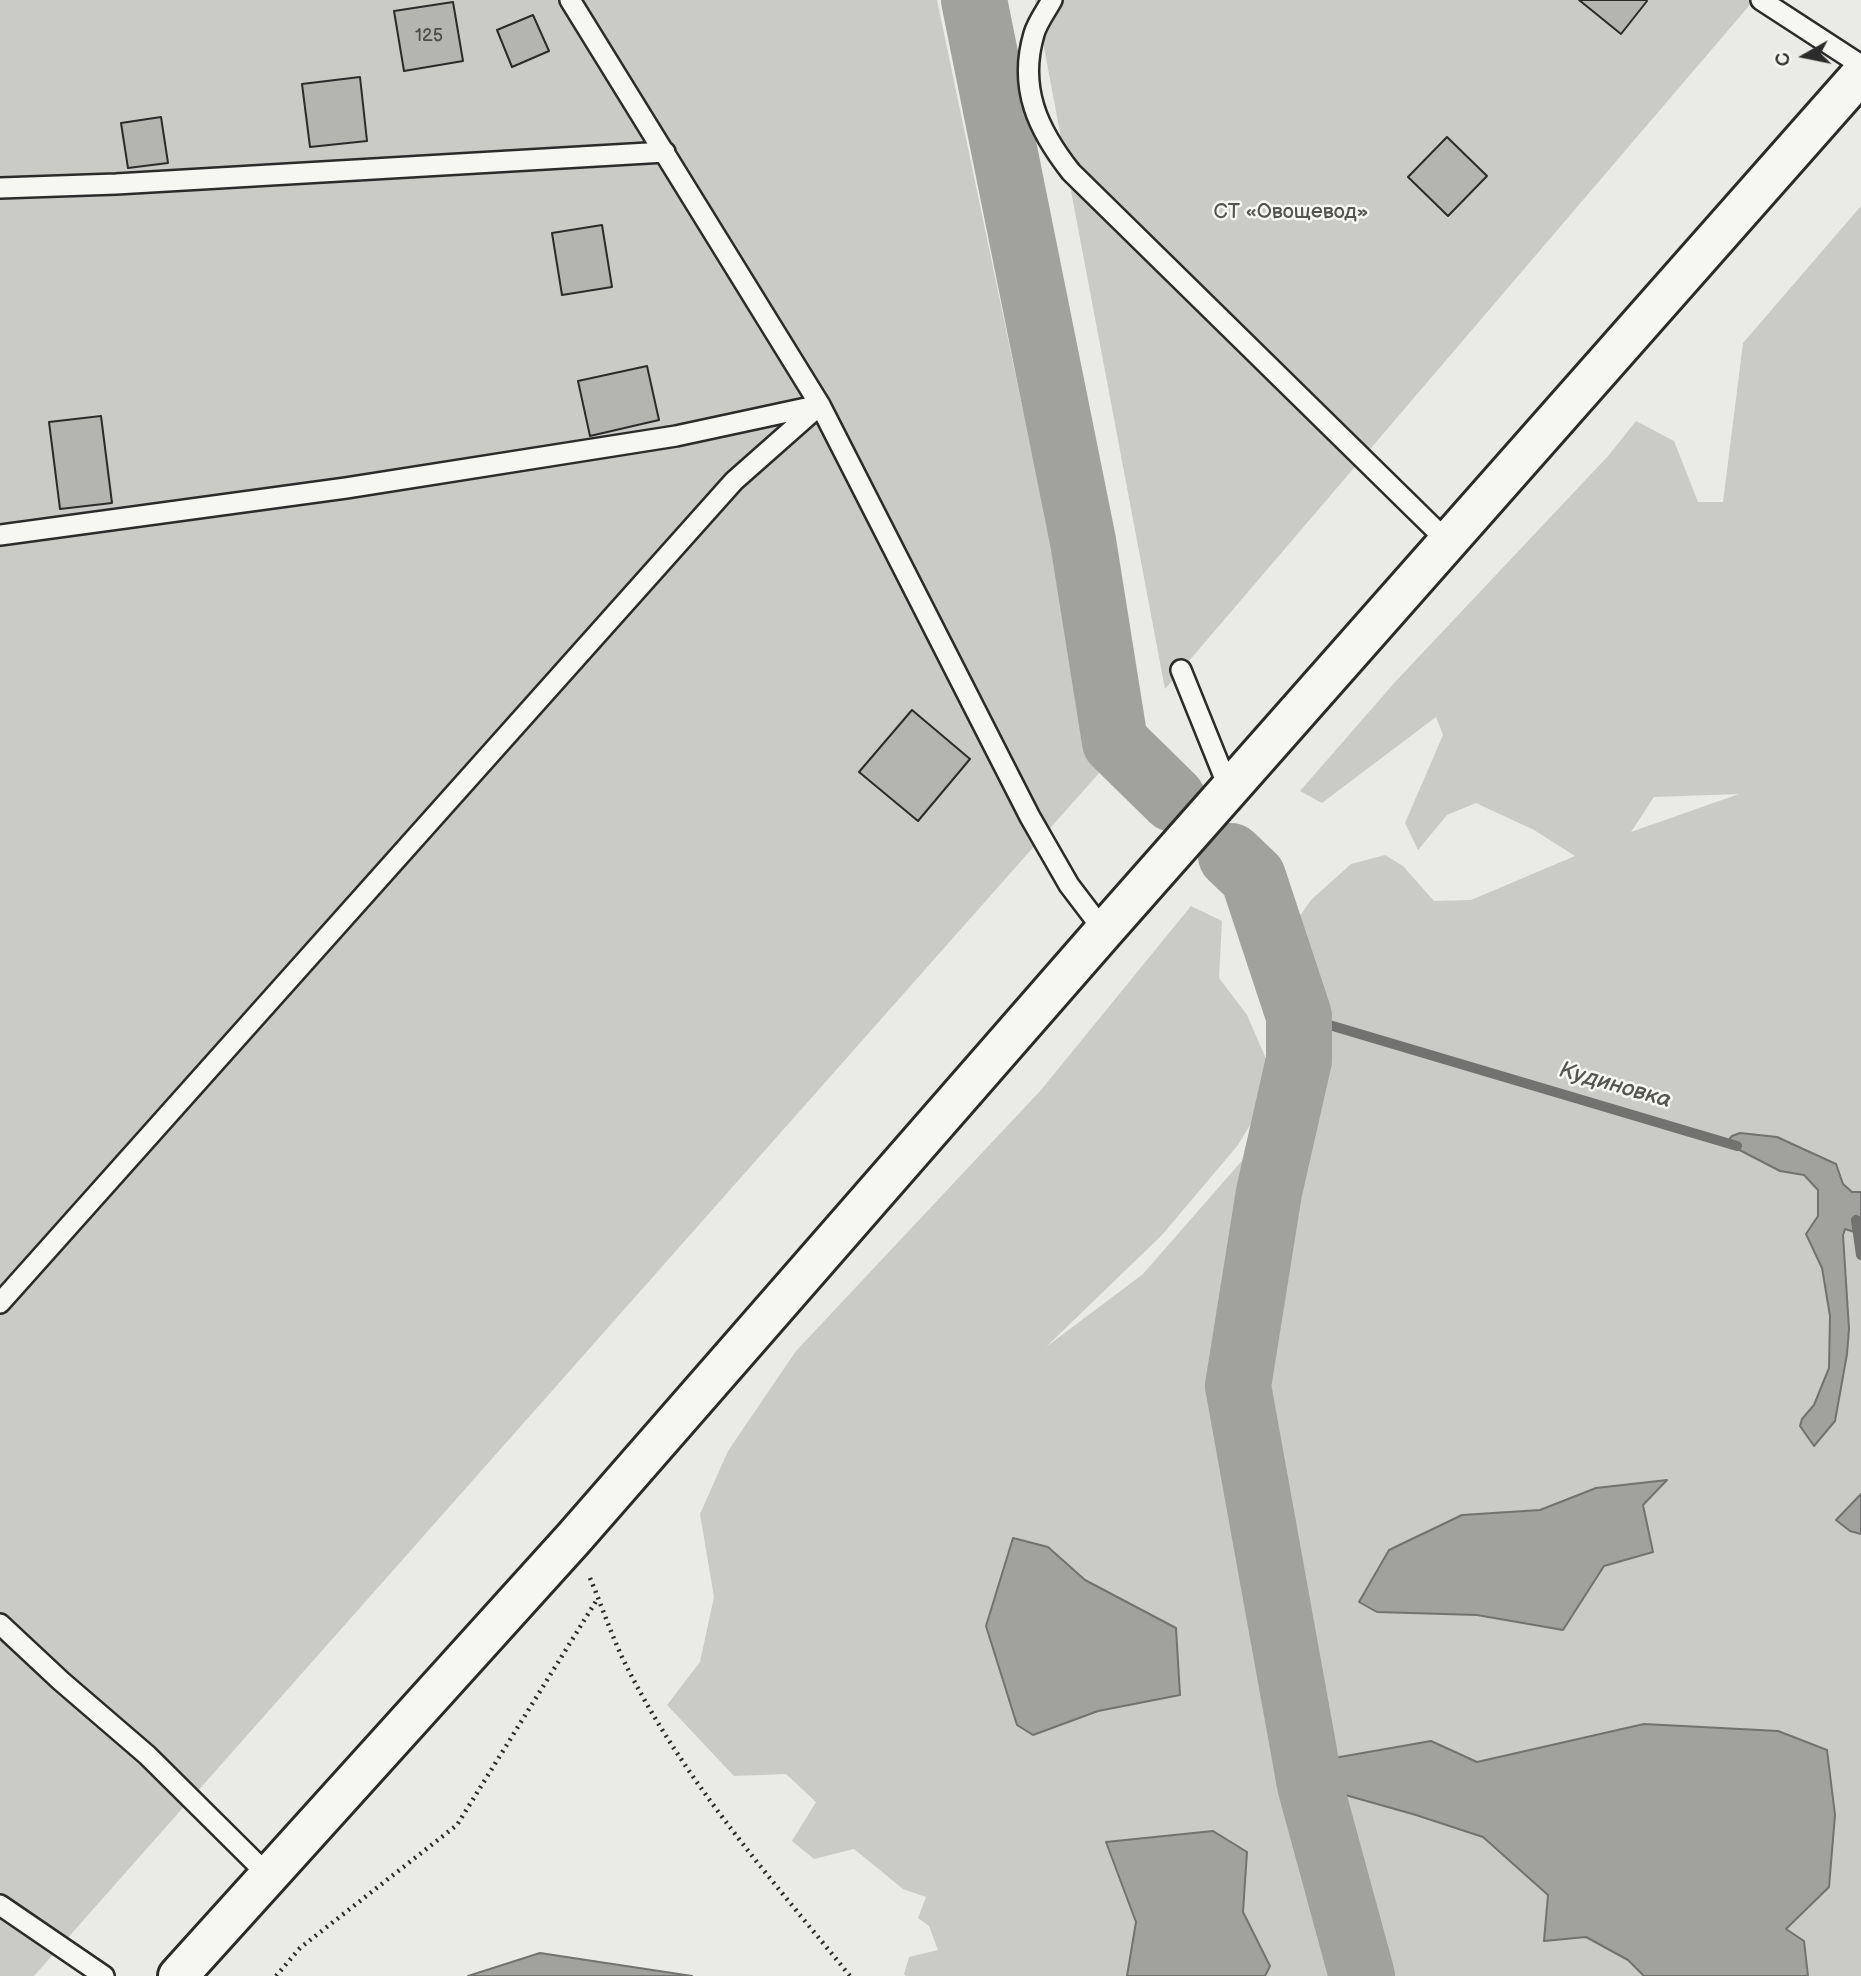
<!DOCTYPE html>
<meta charset="utf-8">
<style>
body{margin:0}
#map{position:relative;width:1861px;height:1976px;overflow:hidden;background:#eaeae6;font-family:"Balsamiq Sans",sans-serif}
canvas{display:block}
.north{position:absolute;left:1770px;top:21px;width:70px;height:70px;-webkit-text-stroke:5px #f6f6f2;paint-order:stroke;rotate:261deg;font-size:19px;font-weight:700;line-height:28px;text-align:center;color:#2b2b2b}
.north::after{content:'';display:block;margin:auto;width:24px;height:32px;background:#2b2b2b;clip-path:polygon(50% 0,100% 100%,50% 72%,0 100%)}
</style>
<div id="map">
<canvas width="1861" height="1976"></canvas>
<div class="north">С</div>
</div>
<script>
const context = document.querySelector('canvas').getContext('2d');
context.lineJoin = 'round';
function fill(path, color) { context.fillStyle = color; context.fill(path, 'evenodd'); }
function trace(path, color, width, dash) { context.strokeStyle = color; context.lineWidth = width; context.lineCap = dash ? 'butt' : 'round'; context.setLineDash(dash || []); context.stroke(path); }
function write(font, color, halo, rows, align = 'center') {
  context.font = font + ' "Balsamiq Sans",sans-serif'; context.lineWidth = 5; context.setLineDash([]); context.textBaseline = 'middle'; context.strokeStyle = halo; context.fillStyle = color; for (const [text, x, y, turn = 0] of rows) {
    context.save(); context.translate(x, y); context.rotate((+turn || 0) * Math.PI / 180); context.textAlign = isNaN(turn) ? turn : align; if (halo) context.strokeText(text, 0, 0); context.fillText(text, 0, 0); context.restore();
  }
}
fill(new Path2D(`
 M0,0H937L1099,773L34,1976H0Z
 M1035,0H1754L1165,689Z
 M1861,206V1976H906L904,1974L909,1957L938,1950L929,1926L918,1918L926,1897L903,1889L854,1849L814,1859L792,1841L816,1802L786,1774L734,1776L667,1705L700,1662L714,1597L700,1514L728,1451L796,1351L1041,1090L1191,906L1222,921L1219,978L1247,1015L1271,1070L1262,1105L1238,1145L1162,1235L1046,1347L1143,1274L1288,1108L1299,1060V1016L1277,949L1311,900L1351,864L1385,855L1403,866L1434,901L1471,900L1575,856L1534,830L1476,803L1447,815L1418,850L1405,823L1443,735L1436,717L1322,803L1300,791L1396,681L1609,455L1636,421L1674,441L1698,502H1723L1743,343ZM1739,794L1631,832L1654,797Z`), '#cacac7');
const water = new Path2D(`
 M1740,1133L1777,1137L1836,1164L1843,1184L1852,1192H1861V1234L1845,1229L1843,1235L1849,1329L1847,1354L1835,1421L1814,1446L1800,1426L1802,1419L1814,1405L1829,1368L1830,1316L1822,1268L1806,1234L1818,1216V1190L1804,1175L1780,1171L1726,1143L1732,1136Z
 M1667,1480L1643,1505L1653,1552L1604,1566L1563,1630L1477,1615L1377,1612L1359,1602L1389,1550L1462,1515L1540,1510L1596,1488Z
 M1861,1494V1534L1850,1531L1836,1520Z
 M1013,1538L1048,1547L1085,1580L1176,1628L1180,1695L1098,1711L1033,1735L1017,1725L986,1626Z
 M1644,1724L1778,1731L1827,1750L1835,1815L1829,1887L1786,1929L1804,1941L1808,1976H1644L1628,1960L1586,1937L1544,1941L1548,1895L1483,1837L1416,1815L1310,1785L1334,1758L1431,1741L1477,1762Z
 M1213,1831L1247,1852L1243,1912L1270,1966L1265,1976H1127L1136,1922L1106,1842Z
 M540,1953L692,1976H468Z`);
fill(water, '#a1a19e');
trace(water, '#727270', 2);
trace(new Path2D(`
 M1299,1016L1737,1146
 M1856,1220L1861,1255`), '#727270', 10);
trace(new Path2D(`
 M974,0L1083,541L1115,742L1173,799
 M1231,856L1253,877L1299,1016V1060L1269,1192L1238,1386L1310,1785L1362,1976`), '#a1a19e', 66);
const building = new Path2D(`
 M1579,0H1646L1647,1L1621,34Z
 M453,2L463,61L404,71L394,11Z
 M533,15L549,51L512,67L497,30Z
 M360,77L367,141L310,147L302,84Z
 M161,117L168,163L128,168L121,123Z
 M1447,137L1487,176L1448,216L1408,177Z
 M602,225L612,287L562,295L552,233Z
 M647,366L659,420L590,436L578,381Z
 M101,416L112,503L60,509L49,422Z
 M912,710L970,759L918,821L859,772Z`);
fill(building, '#b4b4b1');
trace(building, '#2b2b2b', 2);
const service = new Path2D(`
 M570,0L820,405L1030,817L1069,885L1104,931
 M1052,0C1046,11 1037,23 1034,34C1018,88 1038,130 1071,172L1448,542
 M1761,0L1861,65
 M0,188L116,184L665,152
 M0,535L346,488L676,436L820,405L734,481L0,1303
 M1181,670L1229,789
 M0,1624L61,1681L147,1755L268,1875
 M0,1905L104,1976`);
const tertiary = new Path2D(`
 M178,1976L574,1538L1104,931L1861,74`);
trace(service, '#2b2b2b', 24);
trace(tertiary, '#2b2b2b', 44);
trace(new Path2D(`
 M590,1578C601,1604 610,1631 622,1657C679,1775 768,1875 850,1976
 M276,1976L300,1948L457,1825L598,1598`), '#2b2b2b', 4.5, [2, 5]);
trace(service, '#f6f6f2', 19);
trace(tertiary, '#f6f6f2', 38);
write('18px', '#4d4d4c', null, [
 ["125",429,36]
]);
write('21px', '#535352', '#f6f6f2', [
 ["СТ «Овощевод»",1291,213]
]);
write('italic 23px', '#545453', '#f6f6f2', [
 ["Кудиновка",1615,1086,16]
]);
</script>
